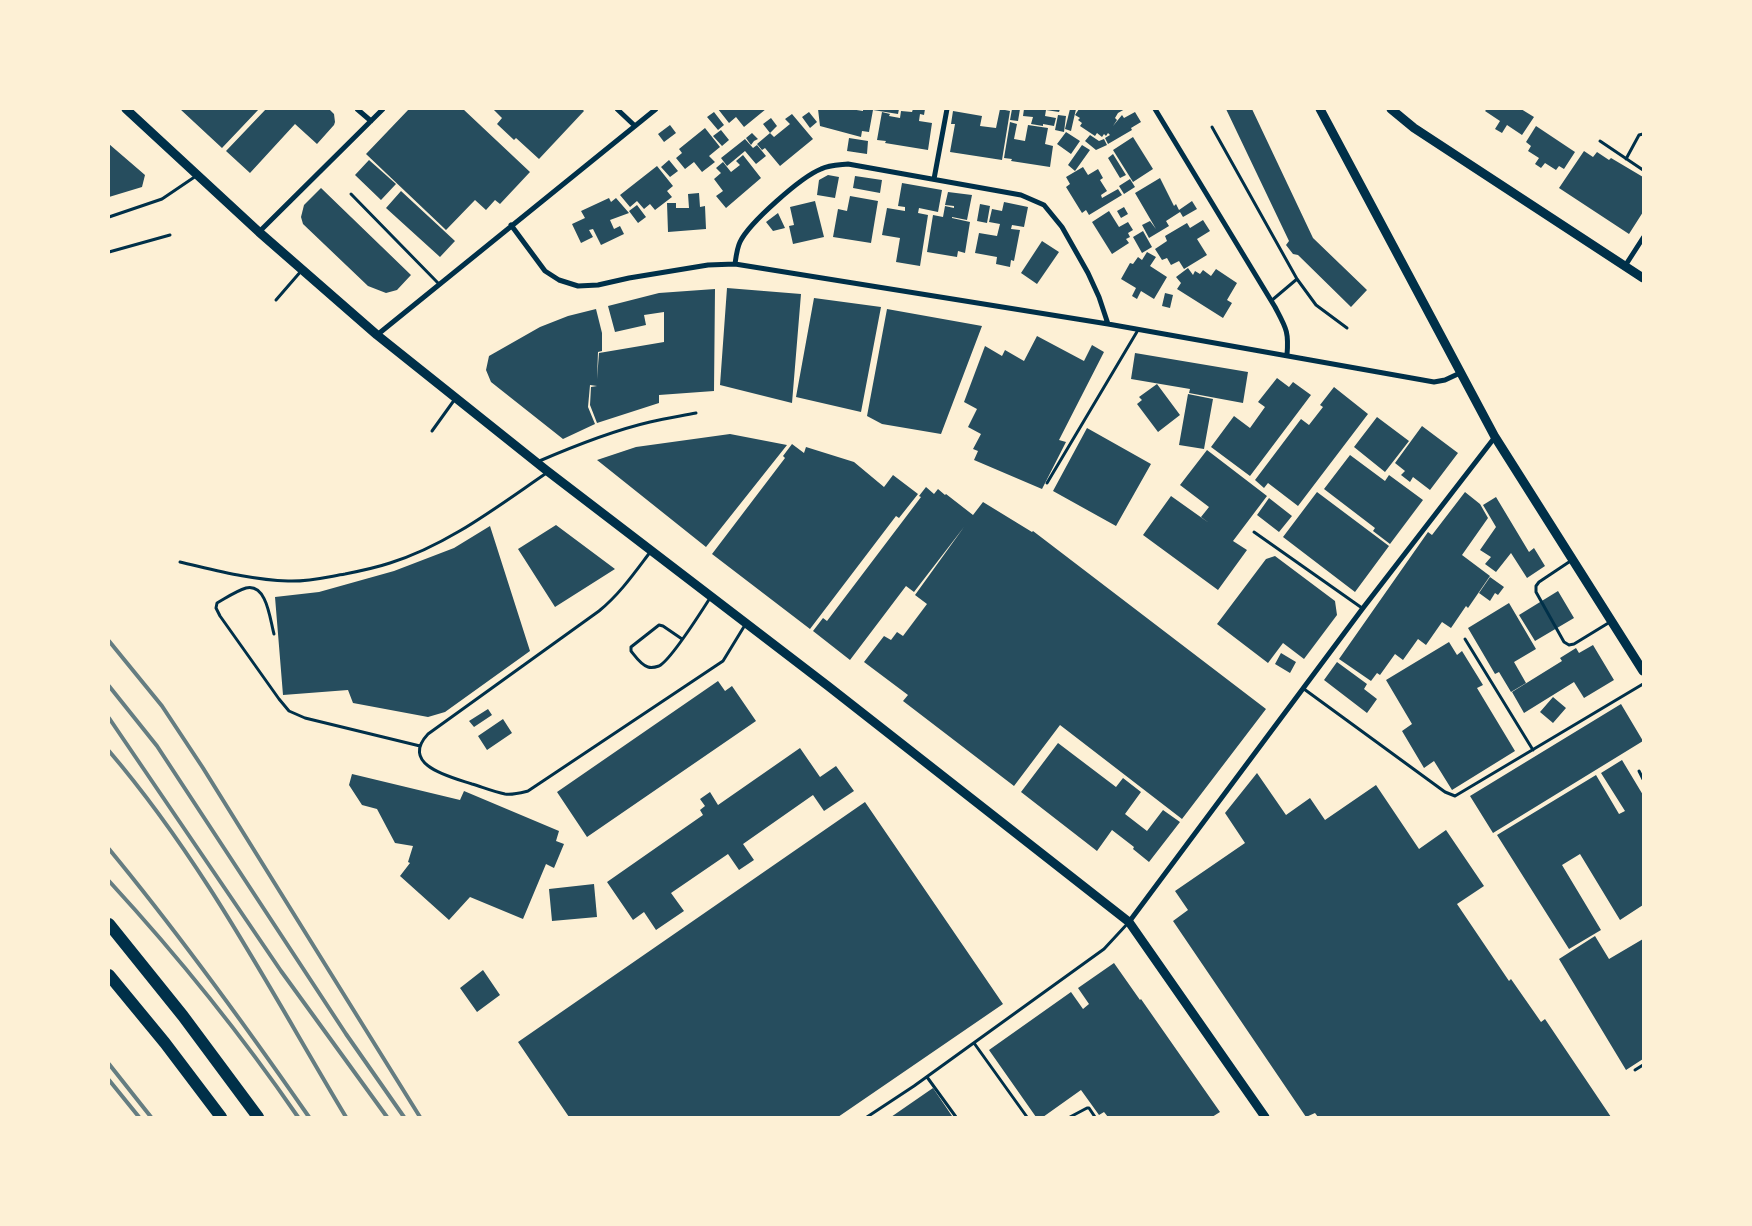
<!DOCTYPE html>
<style>
body{margin:0}
#map{position:relative;width:1752px;height:1226px;overflow:hidden;background:#fdf0d5;font-family:Roboto,sans-serif}
canvas{display:block}
.frame{position:absolute;inset:0;border:110px solid #fdf0d5;pointer-events:none}
</style>
<div id="map">
<canvas width="1752" height="1226"></canvas>
<div class="frame"></div>
</div>
<script>
const context = document.querySelector('canvas').getContext('2d');
context.lineJoin = 'round';
function fill(path, color) { context.fillStyle = color; context.fill(path, 'evenodd'); }
function trace(path, color, width, dash) { context.strokeStyle = color; context.lineWidth = width; context.lineCap = dash ? 'butt' : 'round'; context.setLineDash(dash || []); context.stroke(path); }
fill(new Path2D(`
 M180,109H259L222,148Z
 M266,109H329L334,114L335,122L334,125L317,144L295,124L250,173L226,151Z
 M409,109H463L530,172L500,204L495,200L486,210L475,200L446,230L366,154Z
 M493,109H582L584,111L539,159L516,138L514,140L497,124L502,118Z
 M718,109H766L744,127L736,117L729,123Z
 M818,109H850L863,111V109H899L898,114L873,110L869,132L862,131L861,137L820,126Z
 M913,109H925L924,115L920,114L919,121L932,123L928,150L885,143L886,141L877,140L882,112L890,114L889,116L900,118L901,111L912,112Z
 M1000,109L1010,111L1002,160L950,152L955,124H951L953,111L982,116L980,126L996,128Z
 M1012,109H1020L1018,121L1010,120Z
 M1024,109H1060L1059,112L1046,110L1045,116L1056,118L1054,126L1043,124V126L1031,124L1033,117L1023,116Z
 M1070,109H1076L1071,131L1065,129Z
 M1079,109H1125L1118,113L1115,118L1117,120L1113,126L1122,115L1124,118L1135,112L1141,122L1131,128L1132,130L1108,144L1105,138L1110,135L1108,133L1106,136L1104,134L1102,137L1097,133L1095,136L1080,126L1082,123L1078,120L1080,118L1075,115Z
 M1226,109H1252L1313,238L1367,290L1351,307L1298,255L1293,254L1286,245L1289,241Z
 M1487,109H1521L1534,117L1522,135L1507,125L1502,133L1495,129L1500,121L1485,111Z
 M714,112L724,125L718,130L707,117Z
 M809,112L817,122L810,128L802,117Z
 M792,114L813,139L780,166L765,148L762,150L757,144L770,133L774,137L790,124L785,119Z
 M1058,115L1066,116L1064,132L1055,130Z
 M771,118L777,126L770,133L763,124Z
 M1010,122L1017,124L1014,139L1025,141L1028,125L1048,128L1045,144L1053,146L1050,167L1011,161L1012,159L1004,158Z
 M670,125L676,133L664,142L658,134Z
 M1536,126L1575,152L1564,169L1559,166L1556,170L1545,163L1541,168L1535,164L1539,158L1528,151L1531,146L1526,142Z
 M705,128L720,147L709,156L715,162L702,172L694,162L685,169L676,158L682,153L679,149Z
 M721,130L729,140L722,146L713,136Z
 M1066,132L1080,141L1071,154L1057,144Z
 M752,133L758,139L754,141L751,145L746,138Z
 M1090,135L1099,141L1104,139L1107,145L1096,150L1085,141Z
 M1133,137L1153,169L1133,182L1113,150Z
 M849,138L868,141L867,154L847,151Z
 M745,139L753,148L757,145L766,156L756,164L745,151L727,166L721,158Z
 M109,144L145,175L142,187L109,197Z
 M1082,145L1090,150L1075,171L1068,165Z
 M1584,151L1593,157L1597,152L1609,160L1611,158L1643,177V212L1629,234L1559,188Z
 M1113,154L1126,175L1120,178L1108,158Z
 M743,155L761,178L726,208L716,196L723,191L714,179L721,173L716,168L723,162L731,172L740,165L736,161Z
 M369,160L396,184L381,200L355,175Z
 M669,160L678,171L670,177L661,167Z
 M657,166L673,186L667,191L672,197L655,210L650,204L644,209L637,201L630,207L620,195Z
 M1083,167L1088,175L1098,169L1103,178L1100,180L1107,191L1101,195L1102,198L1118,189L1122,195L1089,215L1086,210L1082,213L1066,187L1070,184L1066,177Z
 M828,175L839,177L835,198L817,195L819,180Z
 M855,176L882,180L880,193L853,188Z
 M1160,178L1174,206L1176,204L1179,210L1192,201L1197,209L1183,217L1180,212L1166,221L1169,226L1149,238L1142,225L1150,221L1156,229L1135,193Z
 M1130,179L1135,187L1124,194L1119,186Z
 M902,183L942,190L938,212L919,208L918,213L928,215L920,266L896,262L900,238L882,235L887,208L905,211V207L898,206Z
 M321,188L411,275L397,290L386,293L368,286L303,224L301,217L304,205Z
 M401,191L455,241L440,257L386,208Z
 M948,192L972,195L967,220L952,217V218L970,222L965,253L958,251L957,257L927,252L933,215L943,217L945,206L954,208V206L945,205Z
 M699,193L700,207L705,206L706,229L668,232L667,203H676V208H689L688,194Z
 M850,196L878,201L871,243L833,237L838,209L847,211Z
 M609,198L611,202L616,198L629,213L610,220L614,229L620,226L624,234L601,245L593,229L589,230L593,237L581,243L572,224L585,218L581,211Z
 M815,201L824,237L793,244L789,226L794,225L790,207Z
 M1004,202L1028,207L1024,227L1012,225L1011,229L1020,230L1014,261L1011,260L1010,267L996,264L997,257L975,253L979,233L997,236L1000,224L989,222L992,209L1002,211Z
 M980,204L990,206L987,223L977,221Z
 M637,205L646,217L638,223L629,211Z
 M1124,207L1128,214L1121,218L1117,211Z
 M1109,211L1119,227L1128,222L1133,230L1128,233L1130,237L1126,239L1129,243L1112,254L1092,222Z
 M778,213L785,228L773,231L766,222Z
 M1203,220L1210,231L1197,239L1207,255L1184,269L1179,261L1171,265L1167,258L1162,260L1155,249L1167,241L1165,236L1187,223L1190,228Z
 M1143,231L1152,247L1142,253L1133,237Z
 M1042,241L1059,252L1037,284L1021,273Z
 M1147,252L1156,257L1150,266L1167,277L1154,299L1141,291L1137,299L1132,296L1136,288L1121,279L1130,263L1133,264L1138,257L1142,260Z
 M1188,268L1193,275L1195,271L1200,274L1203,270L1211,276L1216,269L1237,283L1227,300L1232,303L1223,318L1177,289L1181,283L1176,277Z
 M727,288L801,294L792,403L720,385Z
 M715,289L714,391L659,395V403L597,423L590,405L591,387L597,386L590,385L588,407L595,424L563,439L491,382L486,370L489,356L540,327L568,316L596,309L602,333V351L598,352L597,379L599,353L664,342V312L644,315L646,325L615,332L608,306L659,293Z
 M1165,293L1173,295L1170,308L1162,306Z
 M814,298L881,307L861,412L796,397Z
 M887,309L982,326L941,434L882,424L867,416Z
 M1037,336L1084,361L1092,345L1104,352L1059,440L1066,442L1042,489L974,460L978,451L973,449L981,434L968,427L977,409L964,402L985,346L1002,356L1005,350L1024,361Z
 M1135,353L1248,372L1243,403L1189,393L1190,389L1131,379Z
 M1277,378L1289,387L1293,382L1311,395L1250,476L1211,447L1234,416L1250,428L1265,407L1258,402Z
 M1157,384L1180,415L1158,432L1137,404L1142,400L1139,397Z
 M1334,387L1368,414L1298,506L1268,483L1264,488L1255,480L1301,419L1309,425L1323,407L1320,405Z
 M1188,394L1213,399L1204,449L1179,445Z
 M1377,417L1409,441L1385,472L1354,447Z
 M1422,426L1458,453L1430,490L1413,477L1410,482L1401,475L1405,471L1395,463Z
 M1087,428L1151,464L1116,526L1053,491Z
 M730,434L787,445L706,547L597,460L636,447Z
 M792,444L804,453L806,447L854,462L884,487L893,475L918,494L899,518L896,516L810,629L712,554L785,458L783,456Z
 M1207,450L1267,496L1233,541L1247,550L1218,590L1143,535L1171,496L1209,523L1201,517L1209,507L1180,485Z
 M1350,455L1385,481L1389,475L1423,500L1390,544L1373,531L1375,528L1324,489Z
 M926,487L934,494L938,489L945,495L946,494L973,515L983,502L1032,532L1033,531L1266,709L1182,819L1060,725L1014,786L903,701L908,695L864,662L884,636L891,640L897,632L903,636L927,604L915,595L964,527L914,592L906,586L850,660L813,631L823,618L827,621L921,497L919,496Z
 M1317,492L1389,546L1355,592L1283,537Z
 M1465,492L1480,504L1488,518L1462,555L1490,576L1468,608L1466,606L1451,628L1442,622L1426,645L1418,639L1403,660L1395,654L1380,675L1377,673L1371,681L1339,659L1428,532L1432,535Z
 M1496,497L1529,552L1534,548L1545,566L1527,578L1511,553L1496,572L1485,564L1491,557L1480,550L1496,527L1483,505Z
 M1269,498L1292,516L1279,532L1257,515Z
 M556,525L615,569L555,607L518,549Z
 M490,526L530,651L445,712L428,717L353,703L348,690L283,695L275,597L319,592L394,571L454,548Z
 M1275,556L1335,601L1337,615L1304,659L1283,643L1268,663L1217,624L1266,559Z
 M1490,577L1504,587L1498,595L1495,593L1490,601L1479,593Z
 M1558,591L1574,618L1535,641L1519,615Z
 M1509,603L1536,649L1514,662L1526,683L1511,692L1499,672L1495,674L1468,628Z
 M1449,642L1457,655L1462,651L1483,685L1477,688L1515,751L1452,790L1434,761L1424,768L1402,731L1412,724L1386,680Z
 M1593,645L1614,680L1584,698L1574,682L1524,713L1512,692L1562,661L1560,658L1576,648L1579,653Z
 M1281,653L1296,662L1290,673L1275,664Z
 M1337,662L1367,684L1364,689L1377,699L1367,713L1324,680Z
 M718,681L725,691L732,686L756,721L587,837L557,792Z
 M1553,697L1566,708L1553,723L1540,712Z
 M1621,704L1643,741L1493,833L1470,796Z
 M488,709L492,715L474,727L469,721Z
 M503,719L512,733L487,750L478,736Z
 M1058,743L1116,787L1123,778L1141,792L1125,814L1147,831L1163,810L1180,822L1149,862L1133,849L1134,847L1112,830L1097,851L1021,792Z
 M800,748L820,777L836,766L854,791L824,811L813,795L743,844L754,860L739,870L728,854L671,893L684,911L656,930L644,912L633,920L607,882L703,815L700,810L705,806L700,799L710,792L718,805Z
 M1622,760L1643,795V905L1620,920L1580,854L1562,865L1601,930L1569,949L1497,835L1596,775L1619,814L1625,811L1601,773Z
 M1257,773L1286,815L1310,798L1325,820L1376,785L1419,849L1446,830L1484,886L1457,904L1509,981L1511,979L1541,1022L1545,1019L1611,1117H1318L1315,1113L1306,1117L1173,921L1188,910L1175,891L1245,843L1225,813Z
 M352,774L460,800L464,791L559,831L556,841L564,844L554,868L546,864L523,919L470,897L449,920L400,876L410,863L408,862L413,846L395,843L377,809L362,805L349,785Z
 M865,802L1003,1004L838,1117H569L518,1042Z
 M594,884L597,917L552,921L549,889Z
 M1595,936L1609,959L1643,939V1059L1626,1070L1559,959Z
 M1114,963L1140,1000L1141,999L1220,1112L1212,1117H1108L1104,1112L1099,1115L1081,1090L1043,1117H1036L989,1050L1071,992L1083,1009L1089,1004L1078,988Z
 M483,970L500,995L477,1012L460,988Z
 M933,1088L952,1116L950,1117H891Z`), '#264d5e');
trace(new Path2D(`
 M1212,127L1297,279L1316,305L1347,328
 M1600,141L1643,170
 M1626,159L1639,135L1643,134
 M351,194L439,284
 M109,217L162,199L196,176
 M109,252L170,235
 M276,300L302,270
 M1271,301L1297,279
 M432,431L455,399
 M537,462C574,446 611,431 650,422C666,418 681,416 696,413
 M1047,483L1138,330
 M1254,532L1362,608
 M651,551C635,572 620,594 599,611L428,734C399,765 451,777 472,784C482,787 494,792 505,794C513,795 520,793 528,791L723,661L745,625
 M1572,560L1539,582L1536,586V592L1564,642L1569,645L1574,644L1610,622
 M180,562C215,570 251,580 288,581C307,582 327,577 345,574C360,571 375,568 390,563C448,545 498,506 548,472
 M274,634C270,620 267,583 246,588C236,591 226,598 217,603L216,608L220,616L279,699L289,711L305,718L420,746
 M682,639L663,626L659,625L631,647V651C635,656 641,665 648,667C651,668 656,667 659,666C671,660 701,612 710,598
 M1465,639L1533,750
 M1304,689L1445,792L1455,796L1643,684
 M1639,771L1643,779
 M974,1043L1027,1117
 M1635,1070L1643,1065
 M927,1077L956,1117
 M867,1117L914,1086L1104,949L1129,922
 M1070,1117L1087,1108H1089L1095,1117`), '#003049', 3);
trace(new Path2D(`
 M357,109L371,121
 M617,109L635,126
 M1155,109L1275,307C1286,328 1289,331 1287,355
 M934,179L947,109
 M511,225L545,271L559,280L578,286L598,285L629,278L708,265L735,264L1108,324L1434,382L1445,380L1460,373
 M259,232L383,109
 M735,264C736,257 737,248 740,242C749,223 801,177 821,169C829,165 839,165 848,164L1021,195L1044,205L1062,227L1088,273L1099,297L1108,324
 M1625,266L1643,238
 M377,335L656,109
 M1129,922L1363,608L1495,437`), '#003049', 5);
trace(new Path2D(`
 M1391,109L1414,128L1643,278`), '#003049', 9);
trace(new Path2D(`
 M126,109L259,232L377,335L546,470L828,686L1129,922L1265,1117
 M1320,109L1495,437L1643,671`), '#003049', 9);
trace(new Path2D(`
 M109,924L183,1016L258,1117
 M109,975L165,1043L221,1117`), '#003049', 12);
trace(new Path2D(`
 M109,641L162,706L203,768L420,1117
 M109,686L157,746L346,1034L404,1117
 M109,718L281,971L387,1117
 M109,751C204,862 271,992 346,1117
 M109,849C180,935 245,1025 309,1117
 M109,881C177,955 241,1034 298,1117
 M109,1064L151,1117
 M109,1080L139,1117`), '#657d81', 4);
</script>
